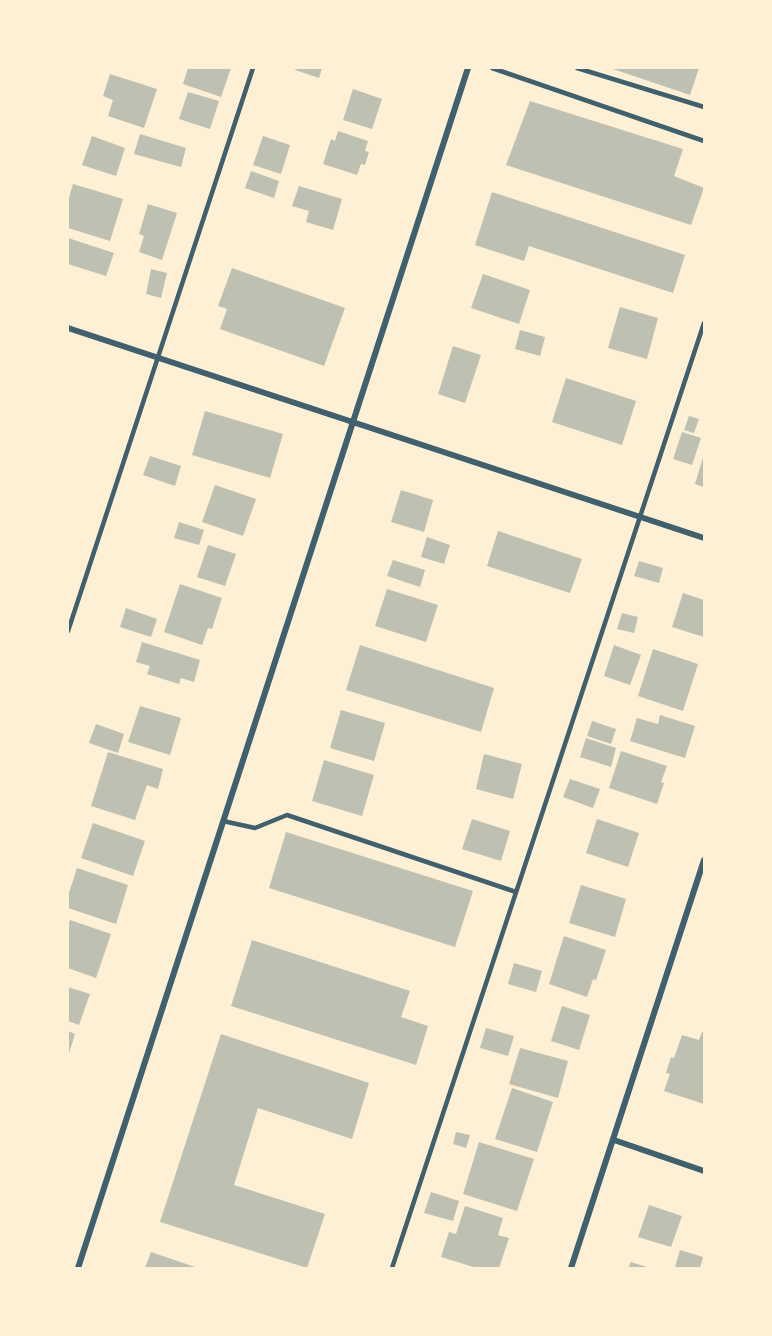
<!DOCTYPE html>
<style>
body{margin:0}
#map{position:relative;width:772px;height:1336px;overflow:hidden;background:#fdf0d5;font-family:Ubuntu,sans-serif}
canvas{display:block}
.frame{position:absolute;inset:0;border:69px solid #fdf0d5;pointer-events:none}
</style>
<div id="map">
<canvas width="772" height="1336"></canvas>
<div class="frame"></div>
</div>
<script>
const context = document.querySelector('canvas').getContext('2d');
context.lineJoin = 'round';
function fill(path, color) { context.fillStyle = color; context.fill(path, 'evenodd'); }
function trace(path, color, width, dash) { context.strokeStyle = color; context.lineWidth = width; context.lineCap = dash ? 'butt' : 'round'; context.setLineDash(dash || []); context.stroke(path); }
fill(new Path2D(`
 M188,68H231L221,97L183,84Z
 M296,68H322L319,78L295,70Z
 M610,68H699L690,95Z
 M110,74L157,89L144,128L108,116L113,100L103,96Z
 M353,89L382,99L372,129L343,120Z
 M188,92L219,101L210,129L179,119Z
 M530,101L683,149L674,176L704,188L691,225L506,165Z
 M338,131L368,141L365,151L369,152L365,165L361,164L357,175L323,164L331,139L335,141Z
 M140,134L186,148L181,167L134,154Z
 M92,136L125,148L116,176L82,165Z
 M263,136L290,145L281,174L253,165Z
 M251,171L279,181L274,198L245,188Z
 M73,184L123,199L110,241L68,228V201Z
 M299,186L342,199L333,230L306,222L309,211L292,206Z
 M492,192L685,255L673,293L529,246L524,261L475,245Z
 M148,204L177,213L162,260L139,252L144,236L139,234Z
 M68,238L114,253L106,276L68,264Z
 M232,268L345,308L324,366L220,329L227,309L218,306Z
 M151,269L167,273L161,298L146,294Z
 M483,274L530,290L519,324L471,308Z
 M620,307L658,318L647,359L608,348Z
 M520,330L545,337L540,356L515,349Z
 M453,346L481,355L465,403L438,394Z
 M566,378L636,401L622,445L552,422Z
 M205,411L283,434L270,478L192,455Z
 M689,416L699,419L694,433L684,430Z
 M682,432L701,438L692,465L673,459Z
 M704,454V487L695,484Z
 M150,456L181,466L175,486L143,475Z
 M215,485L256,499L243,536L202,522Z
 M401,490L433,500L424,532L391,522Z
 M179,522L204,530L199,545L174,538Z
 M498,531L582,559L570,593L487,566Z
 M427,537L450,545L444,564L421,557Z
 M208,545L236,554L225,586L197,577Z
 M393,560L425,570L420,587L387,576Z
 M639,561L663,568L659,583L634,576Z
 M180,584L222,598L212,629L208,628L202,645L164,632Z
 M387,589L438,605L426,642L375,626Z
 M683,593L704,600V637L672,627Z
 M126,608L157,619L151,637L120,627Z
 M622,613L638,617L634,633L617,629Z
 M142,642L200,660L194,682L181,678L179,684L147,674L150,666L136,662Z
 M360,645L494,688L481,732L346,690Z
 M614,645L641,655L630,685L604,676Z
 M653,649L698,664L683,711L638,696Z
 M140,706L181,718L170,755L128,742Z
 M341,710L385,723L374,761L330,748Z
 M660,715L695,726L685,758L630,741L637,718L658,724Z
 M592,721L616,729L611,744L587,736Z
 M96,724L124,734L118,753L89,743Z
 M586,738L616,748L611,767L580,757Z
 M621,751L667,766L661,782L664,783L657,804L609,788Z
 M108,752L163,769L158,789L147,785L135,820L91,806Z
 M484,754L522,764L513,799L476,789Z
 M324,760L374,775L362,816L312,801Z
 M570,779L600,789L593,808L563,797Z
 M472,819L510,831L501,861L462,849Z
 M597,819L639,833L628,867L586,853Z
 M93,823L145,841L133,876L81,858Z
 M286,832L473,891L455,947L269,888Z
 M77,868L128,885L116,924L68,908V896Z
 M581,885L626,899L615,937L569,923Z
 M70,920L111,934L96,978L68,968V926Z
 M564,936L606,950L596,980L593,979L587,997L549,984Z
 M252,940L410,991L401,1017L428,1026L416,1065L231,1006Z
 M514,963L542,971L536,992L508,984Z
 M68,987L90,994L79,1025L68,1021Z
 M562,1006L590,1015L579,1050L551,1041Z
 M486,1028L514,1036L508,1056L480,1048Z
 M68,1031L75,1034L68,1057Z
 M702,1032L704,1033V1104L664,1091L670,1074L666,1073L671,1057L674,1058L682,1035L699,1040Z
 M221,1034L369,1083L352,1139L258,1108L234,1185L325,1214L307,1268L160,1222Z
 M520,1048L568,1061L558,1098L509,1084Z
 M512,1088L553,1102L537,1152L495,1139Z
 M456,1132L470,1135L466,1148L453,1144Z
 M479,1142L534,1159L517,1211L463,1194Z
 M431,1192L459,1201L453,1221L424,1213Z
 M649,1205L682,1216L671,1247L638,1237Z
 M465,1206L503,1218L498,1235L509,1238L499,1268H477L441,1257L449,1232L456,1234Z
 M680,1250L703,1257L700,1268L675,1267Z
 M151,1252L198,1268H145Z
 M631,1262L650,1268H628Z`), '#bec0b2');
trace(new Path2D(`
 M492,68L704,141
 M577,68L704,107
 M68,631L253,68
 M223,821L255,828L287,815L516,892
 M392,1268L704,323`), '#3f606c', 4.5);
trace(new Path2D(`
 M68,328L704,538
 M614,1140L704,1171
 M78,1268L468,68
 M571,1268L704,860`), '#3f606c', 6);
</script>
